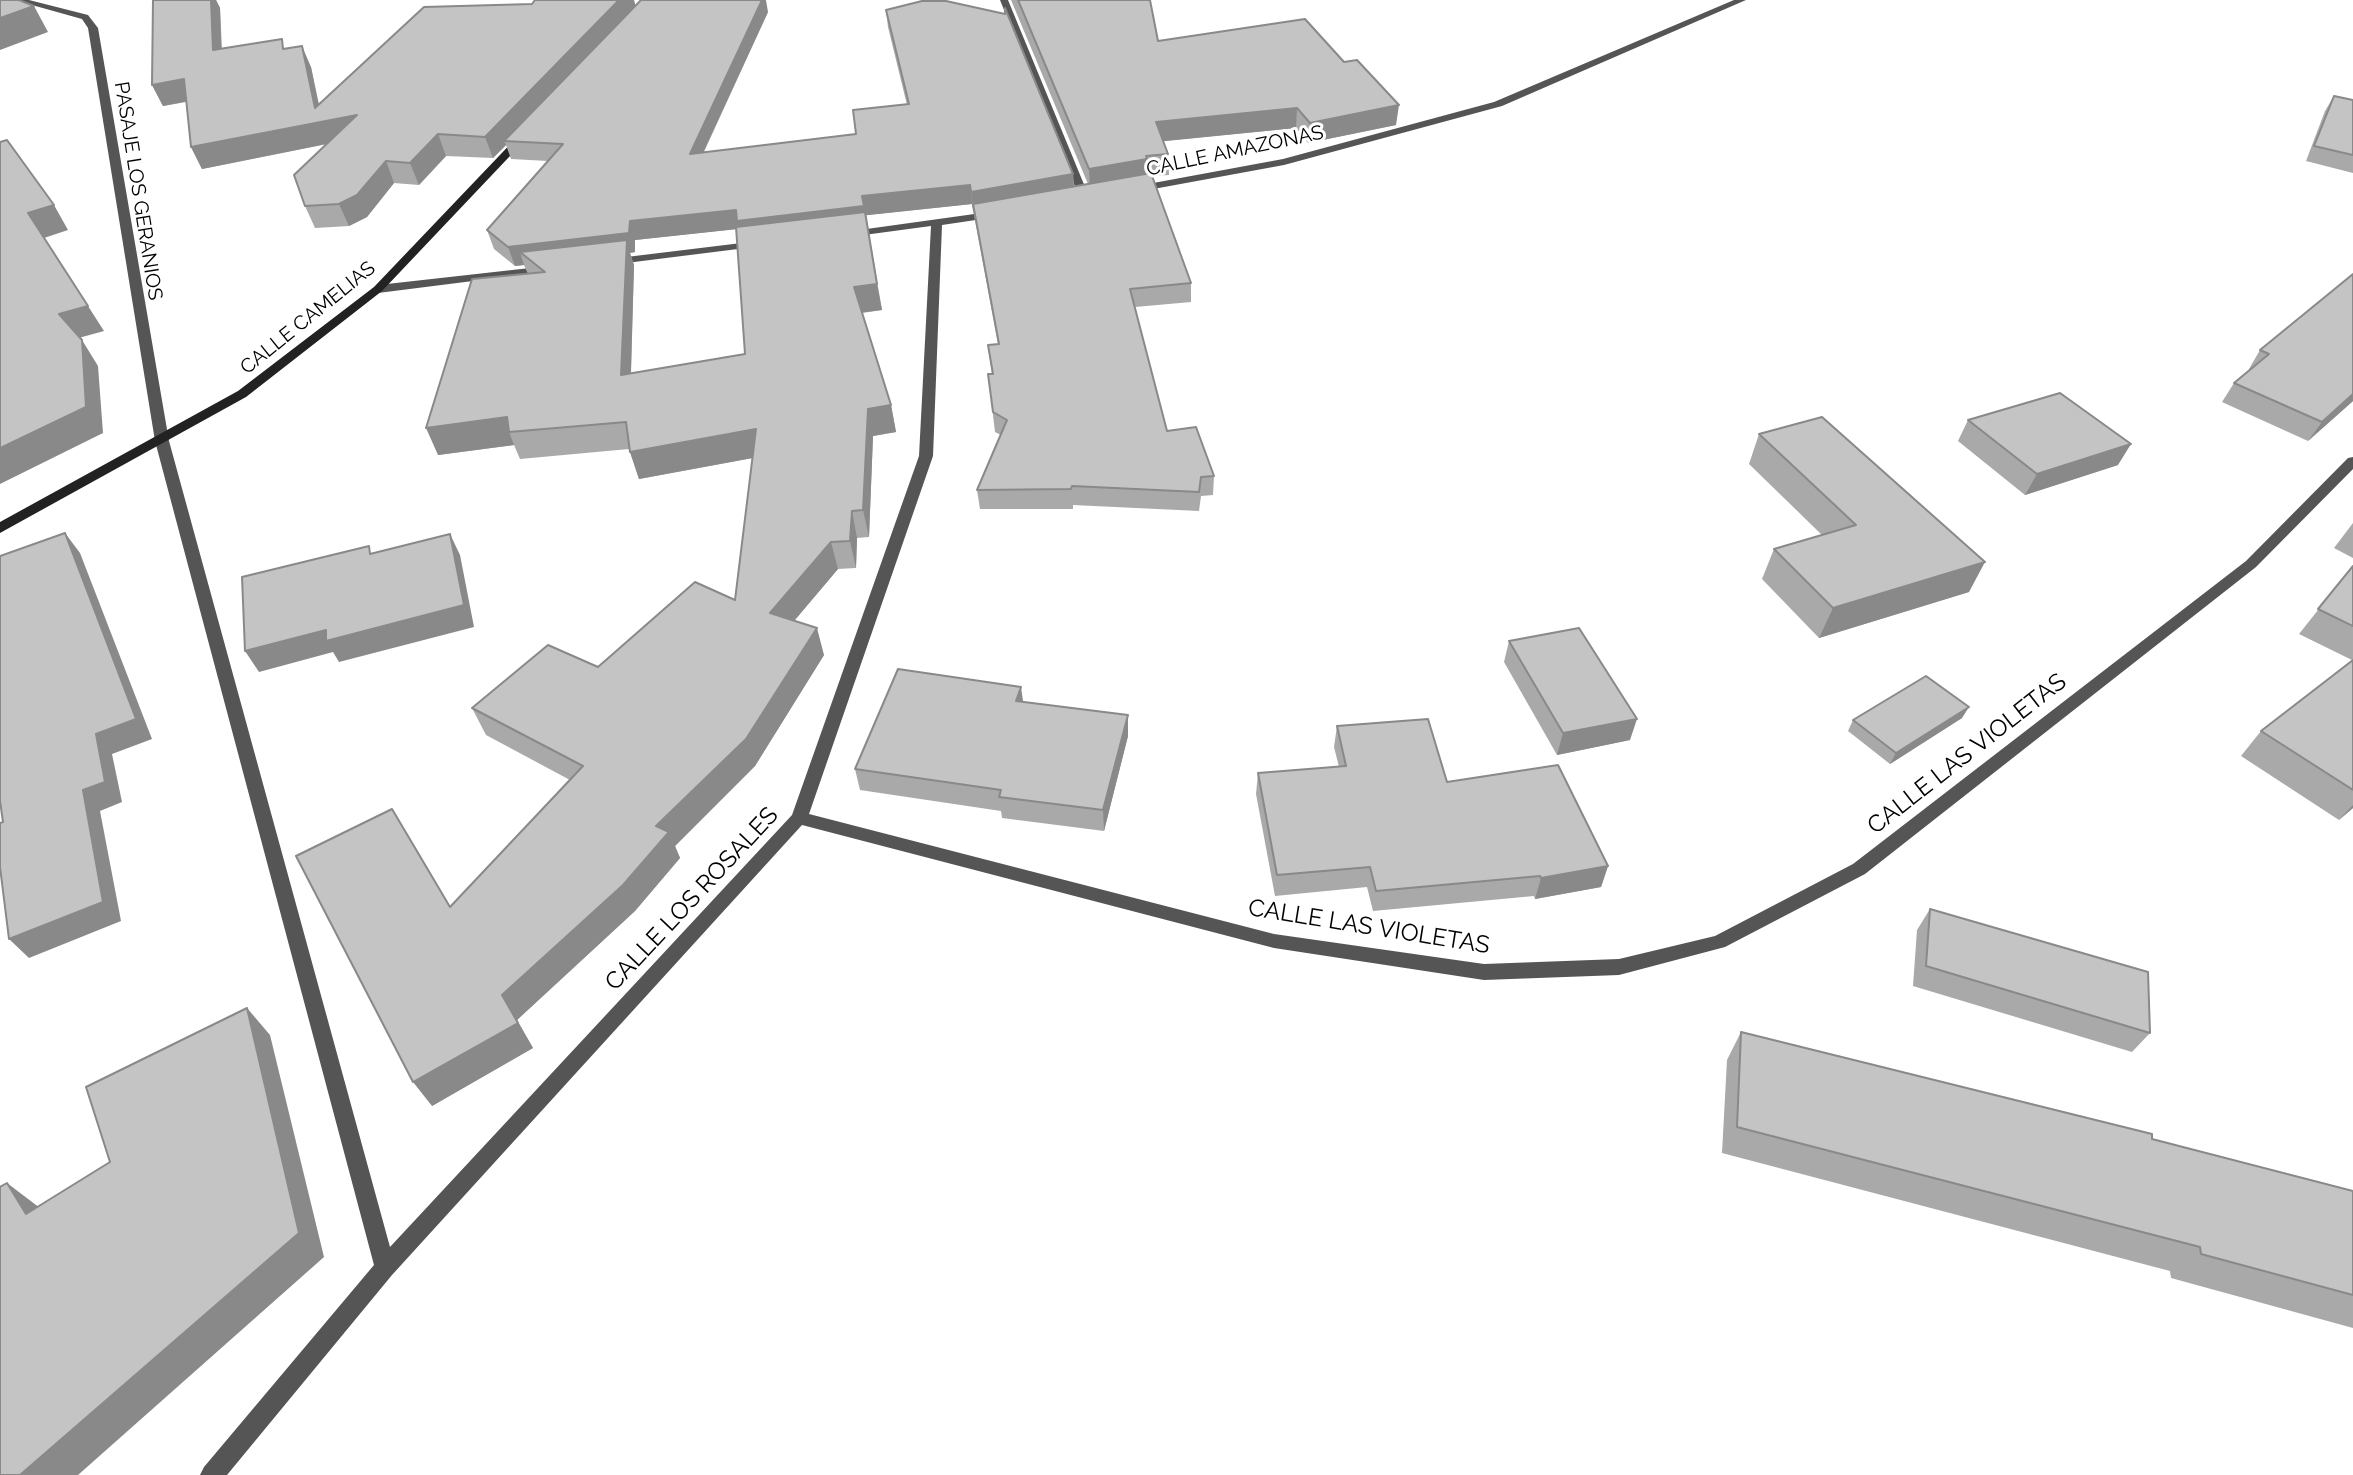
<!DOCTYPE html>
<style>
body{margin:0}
canvas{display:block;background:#fff}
</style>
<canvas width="2353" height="1475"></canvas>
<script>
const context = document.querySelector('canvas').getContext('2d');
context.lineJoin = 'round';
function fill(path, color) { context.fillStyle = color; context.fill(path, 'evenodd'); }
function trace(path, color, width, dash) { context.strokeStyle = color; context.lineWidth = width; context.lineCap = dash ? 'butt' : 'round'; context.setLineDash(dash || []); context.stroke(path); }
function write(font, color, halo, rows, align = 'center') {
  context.font = font + ' Raleway,sans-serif'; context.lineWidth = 6; context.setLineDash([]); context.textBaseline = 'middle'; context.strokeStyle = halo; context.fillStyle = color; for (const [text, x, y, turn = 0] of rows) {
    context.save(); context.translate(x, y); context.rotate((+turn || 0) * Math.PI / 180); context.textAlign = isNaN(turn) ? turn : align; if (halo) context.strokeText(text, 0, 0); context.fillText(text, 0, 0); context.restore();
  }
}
fill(new Path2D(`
 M14,0H29L88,15L98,28L169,441L390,1247L792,815L919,456L931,226L849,237L845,236V232L996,211L1001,214L996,217L942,225L933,456L809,814L1274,934L1484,964L1619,959L1715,936L1853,864L2246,561L2348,458L2353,457V469L2256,567L1865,874L1725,947L1619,975L1484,980L1274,948L802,825L392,1275L227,1475H200L204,1467L374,1265L155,441L88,28L82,19Z
 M1000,0H1008L1090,199L1089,201L1080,199Z
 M1734,0H1746L1502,106L1284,165L1137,192L1132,189L1137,186L1283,159L1494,102Z
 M758,241L764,244L762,246L610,265L604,262L610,259Z
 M548,266L552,267V271L378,293L372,289L378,285Z`), '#555');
fill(new Path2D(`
 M519,135L528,137L382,291L246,397L0,533V522L238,391L374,287Z`), '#222');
fill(new Path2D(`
 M153,0H216L220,8L222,49H286L311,67L319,104L532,4L535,0H634L635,6L768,12L704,152L856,134L907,105L888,27L886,10L1073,174L1074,186L1088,184L1011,0H1150L1158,41L1396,125L1308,143L1296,128L1163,141L1168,154L1169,175L1152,176L1191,283V302L1135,307L1167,431L1214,476L1213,495L1201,496L1199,511L1073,505V509H980L977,490L1001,435L995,432L988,374H992L988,345L998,344L972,204L866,215L882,310L862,313L891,405L896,432L873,436L869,537L857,538L856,568L838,569L794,621L824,655L755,766L675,846L680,858L635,911L517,1020L533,1048L432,1106L450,907L570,780L486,735L472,708L598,667L735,600L753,458L639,479L629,449L520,459L514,445L438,455L528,274L524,265L515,266L494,249L487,230L548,161L511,159L506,145L493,158L446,156L419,185L394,183L367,217L349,226L315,228L305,206L327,144L202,169L191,147L186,102L163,106L152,85ZM736,229L745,354L631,374L634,265L630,253L635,252V240Z
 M2334,96L2353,100V173L2306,161L2325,111Z
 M2353,274V401L2308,441L2222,402L2234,383L2250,370L2249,369L2260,350Z
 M1968,420L2118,465L2025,495L1958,441Z
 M1759,434L1969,592L1819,638L1762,579L1774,549L1822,535L1749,464Z
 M2353,523V558L2334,548Z
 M2353,566V808L2339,820L2241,756L2261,731L2352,660L2299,634Z
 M1509,641L1630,740L1557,755L1504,662Z
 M1023,702L1128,736L1104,831L1002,818L1001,811L860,790L855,769Z
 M1962,718L1890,764L1848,731L1853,720Z
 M1337,726L1447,782L1608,866L1601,887L1535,899L1534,896L1373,911L1367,887L1275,896L1256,794L1258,773L1339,767L1334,747Z
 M1930,909L2150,1033L2132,1052L1913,986L1917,930Z
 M1741,1032L2353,1191V1328L2171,1278L2170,1271L1722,1153L1727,1060Z`), '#a9a9a9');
fill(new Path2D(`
 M211,0H216L220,8L222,71L213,50Z
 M619,0H634L636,8L504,141L506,145L493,158L485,137Z
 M762,0H766L768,12L694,172L690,154Z
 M34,6L48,32L0,50V18Z
 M302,46L311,67L322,122L357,115L366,136L202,169L191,147L315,108Z
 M184,79L194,100L163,106L152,85Z
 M1399,105L1396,125L1308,143L1310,123Z
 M1297,108L1296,128L1156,142V122Z
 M438,134L446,156L419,185L410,163Z
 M1147,159V180L1090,190L1089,169Z
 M386,161L394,183L367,217L349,226L339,204Z
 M1073,174L1074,193L973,211L971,192Z
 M970,185L972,204L635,240V252L630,253L634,265L630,402L621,375L626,253L520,252L524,265L515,266L508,247L630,221Z
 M54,205L68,230L44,238L28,213Z
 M877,284L882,310L858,313L854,287Z
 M88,306L104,331L75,339L59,314Z
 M82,340L98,366L103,433L0,484V448Z
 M2353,394V401L2308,441L2322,422Z
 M891,405L896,432L873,436L869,537L863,510L868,409Z
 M507,417L509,432L514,445L438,455L426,428Z
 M756,429L763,456L639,479L630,452Z
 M2131,444L2118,465L2025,495L2037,474Z
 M852,511L857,538L856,568L850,541Z
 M65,533L80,553L152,739L112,754L122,802L100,811L121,921L29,958L9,939L83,790L96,734Z
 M450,534L460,555L474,627L339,662L333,652L259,672L245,651L326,630Z
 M831,542L838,569L778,640L770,613Z
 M1985,562L1969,592L1819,638L1833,608Z
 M817,628L824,655L755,766L675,846L680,858L635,911L517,1020L533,1048L432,1106L413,1082L502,995L656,826Z
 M1021,687L1024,708L1016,701Z
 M1969,707L1962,718L1890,764L1896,753Z
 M1128,715V736L1104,831L1103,810Z
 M1637,719L1630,740L1557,755L1563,733Z
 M2353,805V808L2339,820Z
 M1608,866L1601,887L1535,899L1541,878Z
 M247,1008L270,1035L324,1257L78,1475H20Z
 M7,1183L40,1208L26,1214Z`), '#898989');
const building = new Path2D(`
 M0,0H19L34,6L0,18Z
 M153,0H211L213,50L282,39L283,49L302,46L315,108L424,7L532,4L535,0H619L485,137L438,134L410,163L386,161L357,195L339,204L305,206L294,175L357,115L191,147L184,79L152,85Z
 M641,0H762L690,154L856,134L853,110L909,104L886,10L922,1H946L1005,14V8L1073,174L971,192L970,185L862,196L864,206L737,221L736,210L630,221L629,233L508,247L487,230L563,144L504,141Z
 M1018,0H1150L1158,41L1305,19L1344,62L1357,60L1399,105L1310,123L1297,108L1156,122L1168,154L1146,156L1147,159L1089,169Z
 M2334,96L2353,100V155L2314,146Z
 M7,140L54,205L28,213L88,306L59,314L82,340L86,407L0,448V142Z
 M1151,173L1191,283L1130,289L1167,431L1196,427L1214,476L1201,477L1199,492L1072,486L1071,489L977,490L1007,420L993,412L988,374H993L988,345L999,344L973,204Z
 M865,212L877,284L854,287L891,405L868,409L863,510L852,511L850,541L831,542L770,613L817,628L746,739L656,826L669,832L623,885L502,995L518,1023L413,1082L296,856L392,809L450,907L583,766L472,708L548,645L598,667L695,582L735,600L756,429L630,452L626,422L509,432L507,417L426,428L472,279L545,272L520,252L627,240L621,375L745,354L736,227Z
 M2353,274V394L2322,422L2234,383L2269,354L2260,350Z
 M2060,393L2131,444L2037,474L1968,420Z
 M1822,417L1985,562L1833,608L1774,549L1856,525L1759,434Z
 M65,533L136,719L96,734L105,782L83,790L103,902L9,939L0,867V823L3,822L0,801V556Z
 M450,534L464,605L326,641V630L245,651L242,577L369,546L370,554Z
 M2353,566V626L2318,609Z
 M1579,628L1637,719L1563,733L1509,641Z
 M2353,660V790L2261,731Z
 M898,669L1021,687L1016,701L1128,715L1103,810L999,797L1001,790L855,769Z
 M1926,676L1969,707L1896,753L1853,720Z
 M1428,719L1447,782L1558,765L1608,866L1541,878L1540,876L1376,891L1370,867L1277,875L1258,773L1346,766L1337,726Z
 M1930,909L2148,972L2150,1033L1926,966Z
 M247,1008L299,1233L20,1475H0V1187L7,1183L26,1214L110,1162L86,1087Z
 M1741,1032L2152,1134V1139L2353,1191V1295L2201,1254L2200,1247L1737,1127Z`);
fill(building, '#c4c4c4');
trace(building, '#898989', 2);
write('20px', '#000', '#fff', [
 ["CALLE AMAZONAS",1235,151,-12],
 ["PASAJE LOS GERANIOS",138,191,81],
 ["CALLE CAMELIAS",308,318,-39]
]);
write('24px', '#000', '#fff', [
 ["CALLE LAS VIOLETAS",1967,754,-38],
 ["CALLE LOS ROSALES",692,899,-47],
 ["CALLE LAS VIOLETAS",1369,927,9]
]);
</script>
